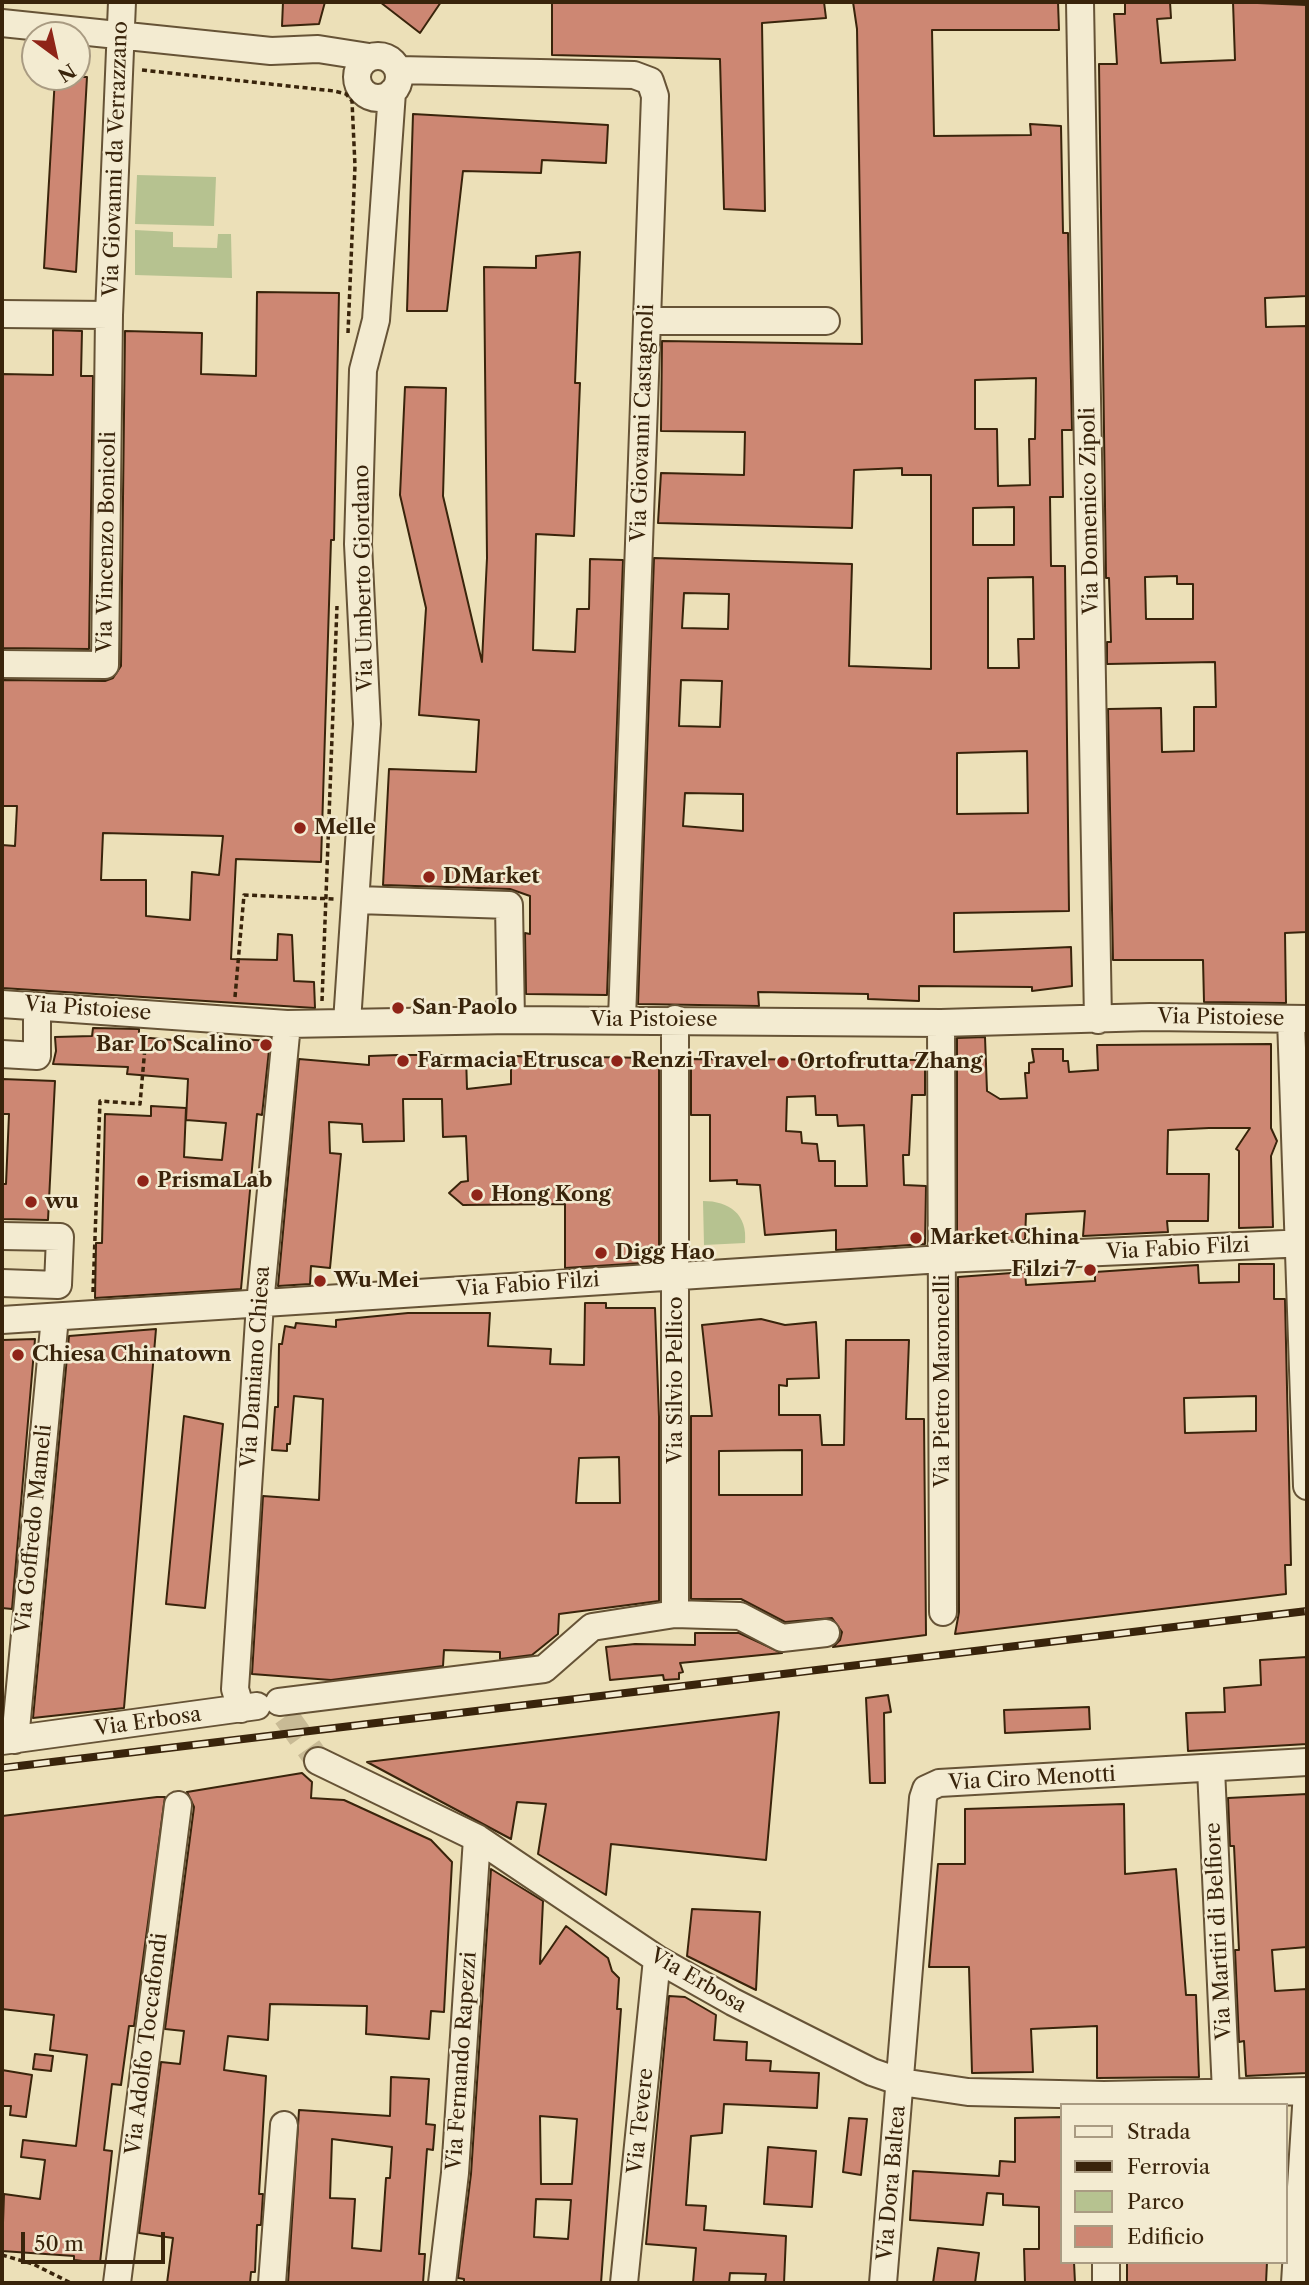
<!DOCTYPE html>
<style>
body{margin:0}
#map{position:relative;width:1309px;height:2285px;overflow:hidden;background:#ece0b8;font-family:"Libre Caslon Text",serif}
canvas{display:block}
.frame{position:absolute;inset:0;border:4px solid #39240b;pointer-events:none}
.legend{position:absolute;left:1060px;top:2103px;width:228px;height:161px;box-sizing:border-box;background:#f3ebd1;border:2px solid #a99b82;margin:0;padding:9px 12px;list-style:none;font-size:21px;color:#39240b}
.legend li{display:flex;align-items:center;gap:14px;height:35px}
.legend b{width:35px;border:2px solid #a99b82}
.north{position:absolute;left:21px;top:21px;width:70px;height:70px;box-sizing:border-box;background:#f3ebd1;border:2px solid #a99b82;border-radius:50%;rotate:147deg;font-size:19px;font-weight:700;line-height:28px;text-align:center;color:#39240b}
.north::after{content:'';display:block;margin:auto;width:24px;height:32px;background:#8f2418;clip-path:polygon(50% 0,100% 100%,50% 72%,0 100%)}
.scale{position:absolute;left:21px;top:2232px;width:144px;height:32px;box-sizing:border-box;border:4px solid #39240b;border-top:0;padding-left:9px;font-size:21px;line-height:24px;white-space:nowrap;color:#39240b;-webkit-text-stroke:5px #f3ebd1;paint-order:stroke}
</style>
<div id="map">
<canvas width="1309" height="2285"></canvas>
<div class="frame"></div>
<ul class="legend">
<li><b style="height:9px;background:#f3ebd1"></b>Strada</li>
<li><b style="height:9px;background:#39240b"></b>Ferrovia</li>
<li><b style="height:19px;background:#b6c290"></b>Parco</li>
<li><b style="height:19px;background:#cd8773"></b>Edificio</li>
</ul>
<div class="north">N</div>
<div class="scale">50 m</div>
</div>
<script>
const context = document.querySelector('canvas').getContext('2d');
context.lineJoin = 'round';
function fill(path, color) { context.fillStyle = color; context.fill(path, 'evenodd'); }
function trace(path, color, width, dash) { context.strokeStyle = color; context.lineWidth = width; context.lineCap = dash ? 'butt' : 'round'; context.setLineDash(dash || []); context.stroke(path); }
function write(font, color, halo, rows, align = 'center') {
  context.font = font + ' "Libre Caslon Text",serif'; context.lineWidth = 5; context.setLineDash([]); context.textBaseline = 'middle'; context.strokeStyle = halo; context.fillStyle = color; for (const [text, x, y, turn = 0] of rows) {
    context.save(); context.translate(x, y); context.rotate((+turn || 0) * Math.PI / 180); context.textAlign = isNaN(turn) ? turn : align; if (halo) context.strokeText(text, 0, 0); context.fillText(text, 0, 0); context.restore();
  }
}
fill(new Path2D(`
 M137,175L216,177L214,226L135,224Z
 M135,230L173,232V247L217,248L218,234H231L232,278L135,275Z
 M703,1201C729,1201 748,1214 745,1243L704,1245Z`), '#b6c290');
const building = new Path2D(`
 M283,2H325L319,24L282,26Z
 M380,2H441L420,33Z
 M552,2H824L826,18L762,23L765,211L724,209L720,59L552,55Z
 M853,2H1058L1059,30H932L934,136L1031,135L1030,124L1061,126L1063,233H1068L1072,430H1062L1063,497H1050L1051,566H1065L1069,911L954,913V952L1071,947L1072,986L1032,991V987L919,986V1001L868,999V994L758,992L759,1006L638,1004L654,558L852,564L849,666L931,669V475H902V468L854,470L852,528L658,523L661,473L744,475L745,432L661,431L662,341L862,344L857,29ZM1036,378L1035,439H1029L1030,485L998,486L997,429H975V380ZM1014,507V545H973V508ZM1033,577L1034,639H1018L1019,668H988V578ZM684,593L729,594L728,629L682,628ZM681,680L722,681L720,727L679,726ZM1027,751L1028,813L957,814V753ZM685,793L743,794V831L683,826Z
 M1125,2H1170L1171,18L1157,19L1161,63L1235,60L1233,2L1307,5V296L1265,298L1266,327L1307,326V932L1285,933L1286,1003L1204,1002L1203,960H1113L1108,709L1161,708L1162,752L1194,751V707H1216L1215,662L1107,664V642H1111L1109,578H1106L1099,64H1117L1114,14H1125ZM1177,576V584H1193V619H1146L1145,577Z
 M55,77H87L76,272L44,268Z
 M413,114L608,125L606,163L542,160L541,173L463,171L447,311H407Z
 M580,252L575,383H580L574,536L536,534L533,650L575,652L577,609H589L590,559L623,560L607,995L526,994L525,933L530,934V896L510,889L383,885L389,769L476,772L479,720L419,715L426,608L400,495L405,387L446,388L443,496L482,662L487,558L484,267L536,268V256Z
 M257,292L339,293L334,540H331L321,862L236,859L231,959L277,960L278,934L292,935L294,981L314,982L315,1008L2,988V845L15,846L17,806H2V680L105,681L113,678L121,666L125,331L202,333L201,374L256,376ZM103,833L223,836L219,875L192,872L190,920L146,916V880H101Z
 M53,330L82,331L81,376H93L89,649L2,648V374L53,375Z
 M93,1028L139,1029V1037L205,1043L241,1044V1039L270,1041L262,1115L257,1114L241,1289L95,1298L96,1243H102L105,1114L151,1116V1106L186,1108L184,1157L207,1159L222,1160L226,1123L186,1120L188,1079L127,1074L128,1067L53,1064L56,1051L55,1037L92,1036Z
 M985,1037L987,1091L1000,1099L1027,1098L1025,1073H1029V1063L1034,1062L1032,1049H1063V1061H1068L1069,1072L1098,1070L1097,1045L1271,1044V1128L1277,1141L1271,1156L1273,1227L1239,1228V1151L1236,1149L1250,1128H1209L1168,1130L1167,1174H1209L1208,1221H1167L1168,1232L1083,1236L1085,1211L1026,1214L1025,1240L957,1243V1038Z
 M398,1055H466L467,1089L511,1084V1056L659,1058V1262L565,1268V1204L463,1205L449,1193L461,1182L468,1181L466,1136L443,1137L442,1099H403L404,1141L363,1142L362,1124L329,1122L330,1153L341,1154L330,1268L311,1266L310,1284L278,1286L299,1059L369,1065V1056Z
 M691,1059L925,1060V1095H912L909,1155H903L904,1185L926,1186L925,1244L836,1250V1230L765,1235L760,1185L737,1184V1180L710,1181V1115H691ZM815,1096L816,1115H837L838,1126L864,1125L867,1186H835V1161H819L817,1144L802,1143L801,1132L786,1131L787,1097Z
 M2,1079L55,1081L48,1220L2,1219V1184H6L9,1114H2Z
 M1239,1264H1274V1299H1285L1291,1565H1285L1286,1594L955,1634L959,1612L958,1277L1025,1272L1026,1285L1095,1281V1272L1198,1265L1199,1283L1239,1282ZM1256,1396V1431L1185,1433L1184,1398Z
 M585,1303H606V1308H655L659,1417V1601L559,1614L558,1634L532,1655L500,1659V1652L444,1650L443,1666L331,1680L252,1674L263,1496L319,1500L323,1399L294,1396L290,1444H287V1451L272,1450L275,1407H278L279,1344H282L285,1326L295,1328L296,1323L336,1327V1320L408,1313H490L488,1346L551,1349L550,1364L584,1365ZM619,1457L620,1503H576L579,1458Z
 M761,1319L785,1325L816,1322L819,1378L787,1379V1386L779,1385V1415H820L822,1445H844L846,1340H909L906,1419H924L926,1635L833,1647L840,1640L842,1632L832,1618L785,1622L741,1599H691V1416H712L702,1325ZM802,1450V1495H719V1451Z
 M156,1329L124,1708L33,1718L69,1336Z
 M35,1339L12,1609L2,1608V1340Z
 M184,1416L223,1424L205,1608L166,1604Z
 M695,1633H739L782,1653L680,1663L683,1672L679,1673V1679L664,1680L663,1675L610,1680L606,1647L635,1644L695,1645Z
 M1307,1657V1744L1188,1751L1186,1713L1225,1712L1224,1688L1261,1685L1260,1660Z
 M888,1695L891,1712L884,1713L885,1783H870L866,1698Z
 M1089,1707L1090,1729L1005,1733L1004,1710Z
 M779,1712L766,1860L611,1844L606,1895L538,1854L546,1804L517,1802L511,1839L367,1762Z
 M302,1773L312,1782L311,1798L344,1800L431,1840L452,1862L444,2012L431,2011L429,2039L366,2034L367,2006L270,2004L268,2040L228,2036L224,2070L266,2076L259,2194H263L261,2225H257L255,2272H251L250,2283H167L173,2238L139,2233L161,2062L180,2064L184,2031L165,2029L194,1807L187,1792Z
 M1307,1794V1947L1272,1950L1275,1991L1307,1989V2073L1246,2076L1244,2041L1239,2042L1235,1950H1239L1234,1846H1230L1228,1798Z
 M157,1797H165L134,2026H129L121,2085L112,2084L104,2150L112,2151L100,2263L74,2260V2256L2,2251L4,2194L40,2199L45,2160L21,2157L23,2140L76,2146L87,2055L50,2050L54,2015L2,2009V1816Z
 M1124,1804L1125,1874L1176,1869L1186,1995H1196L1199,2077L1097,2078V2026L1031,2029L1033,2072L972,2073L969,1967H929L938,1864H965V1809Z
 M491,1869L543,1901L540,1964L566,1926L608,1958L612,1971L619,1978L617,2009H621L601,2283H464V2279L458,2278L471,2174ZM540,2116L577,2119L572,2184H541ZM536,2199L571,2200L568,2239L534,2237Z
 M692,1909L760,1912L756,1990L687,1956Z
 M669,1996L685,1997L716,2015L714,2040L747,2042L746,2060L771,2061L770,2071L819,2073L817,2108L724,2104L722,2133L691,2136L686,2205L706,2206L704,2230L786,2236L784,2283H765L766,2274L730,2273L729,2283H693L696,2248L646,2244Z
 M35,2054L53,2056L51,2071L33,2069Z
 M2,2070L32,2075L26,2117L10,2115L11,2106H2Z
 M391,2077L429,2079L426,2124L435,2125L433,2150L427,2149L419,2254H425L423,2283H288L299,2110L390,2116ZM332,2139L392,2147L390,2178H386L381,2251L352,2248L355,2199L330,2198Z
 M1062,2117V2262H1074L1075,2283H1025L1024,2249H1039V2207L1003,2205V2194L987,2193L983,2225L910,2220L913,2171L999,2176L1000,2161L1015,2162V2118Z
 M849,2118L867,2119L861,2175L843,2172Z
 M768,2147L816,2151L812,2207L764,2204Z
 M938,2248L979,2253L975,2283H933Z
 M1127,2262H1267L1266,2283H1127Z`);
fill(building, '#cd8773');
trace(building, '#39240b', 2);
trace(new Path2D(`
 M286,1716L318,1761`), '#c8ba95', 26, [26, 13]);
const minor = new Path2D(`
 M1080,2L1098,1020
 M2,23L271,51L318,49L369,57
 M357 77a21 21 0 1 1 42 0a21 21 0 1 1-42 0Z
 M398,70L634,75L650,81L655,96L622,1019
 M2,314L109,315
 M647,321H826
 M2,664L105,665L109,315L122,2
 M357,900L509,905L511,1020
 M2,1004L287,1024L511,1020L941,1023L1150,1017L1307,1019
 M1291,1019L1307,1486
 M347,1022L367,724L358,544L363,370L376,320L392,92
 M941,1023L943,1612
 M2,1054L37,1056V1006
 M2,1236L60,1237L58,1285L2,1283
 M2,1320L942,1259L1307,1243
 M675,1614L740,1616L782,1638L826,1633
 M279,1702L544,1669L592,1627L675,1614V1019
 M241,1709L235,1689L260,1304L287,1024
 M15,1740L55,1317
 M2,1741L257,1706
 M318,1761L477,1838L657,1959L733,2002L872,2072L901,2082L968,2092L1104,2095L1307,2091
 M1211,1769L1226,2092
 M1106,2262V2283
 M117,2283L178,1805
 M272,2283L284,2125
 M442,2283L455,2173L477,1838
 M624,2283L657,1959
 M883,2283L923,1798L926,1789L939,1783L1307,1762
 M1295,2283L1307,2091`);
trace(minor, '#665336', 30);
trace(new Path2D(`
 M142,70L334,91L346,94L352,101L355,166L348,333
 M235,997L244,895L334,899
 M322,1001L337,606
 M93,1292L100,1101L140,1104L146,1036
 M2,2255L33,2264L71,2283`), '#39240b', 3.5, [5, 3.5]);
trace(minor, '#f3ebd1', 26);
const rail = new Path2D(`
 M2,1768L1307,1611`);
trace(rail, '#39240b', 8);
trace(rail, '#f3ebd1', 5, [16]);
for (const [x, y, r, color] of [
 [300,828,7,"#8f2418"],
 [429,877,7,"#8f2418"],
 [398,1008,7,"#8f2418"],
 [266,1045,7,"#8f2418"],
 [403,1061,7,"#8f2418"],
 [617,1061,7,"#8f2418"],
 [783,1062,7,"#8f2418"],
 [143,1181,7,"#8f2418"],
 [477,1195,7,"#8f2418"],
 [31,1202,7,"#8f2418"],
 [916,1238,7,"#8f2418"],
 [601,1253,7,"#8f2418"],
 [1090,1270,7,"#8f2418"],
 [320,1281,7,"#8f2418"],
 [18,1355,7,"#8f2418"]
]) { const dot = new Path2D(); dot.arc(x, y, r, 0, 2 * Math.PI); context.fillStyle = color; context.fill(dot); trace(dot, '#f3ebd1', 2.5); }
write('21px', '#39240b', '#f3ebd1', [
 ["Via Giovanni da Verrazzano",116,159,-88],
 ["Via Giovanni Castagnoli",643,423,-88],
 ["Via Domenico Zipoli",1090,511,-91],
 ["Via Vincenzo Bonicoli",107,542,-89],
 ["Via Umberto Giordano",364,578,-91],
 ["Via Pistoiese",88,1009,4],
 ["Via Pistoiese",1221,1018,1],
 ["Via Pistoiese",654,1020],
 ["Via Fabio Filzi",1178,1249,-3],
 ["Via Fabio Filzi",528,1285,-4],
 ["Via Damiano Chiesa",256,1367,-86],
 ["Via Silvio Pellico",676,1380,-90],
 ["Via Pietro Maroncelli",943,1381,-90],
 ["Via Goffredo Mameli",34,1529,-84],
 ["Via Erbosa",148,1722,-8],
 ["Via Ciro Menotti",1032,1779,-3],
 ["Via Martiri di Belfiore",1219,1931,-93],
 ["Via Erbosa",698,1981,30],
 ["Via Adolfo Toccafondi",147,2044,-83],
 ["Via Fernando Rapezzi",462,2061,-86],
 ["Via Tevere",641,2121,-84],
 ["Via Dora Baltea",892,2183,-85]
]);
write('bold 21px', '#39240b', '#f3ebd1', [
 ["Melle",314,828],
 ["DMarket",443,877],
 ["San Paolo",412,1008],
 ["Bar Lo Scalino",252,1045,"right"],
 ["Farmacia Etrusca",417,1061],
 ["Renzi Travel",631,1061],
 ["Ortofrutta Zhang",797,1062],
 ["PrismaLab",157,1181],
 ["Hong Kong",491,1195],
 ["wu",45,1202],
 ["Market China",930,1238],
 ["Digg Hao",615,1253],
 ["Filzi 7",1076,1270,"right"],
 ["Wu Mei",334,1281],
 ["Chiesa Chinatown",32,1355]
], 'left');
</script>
